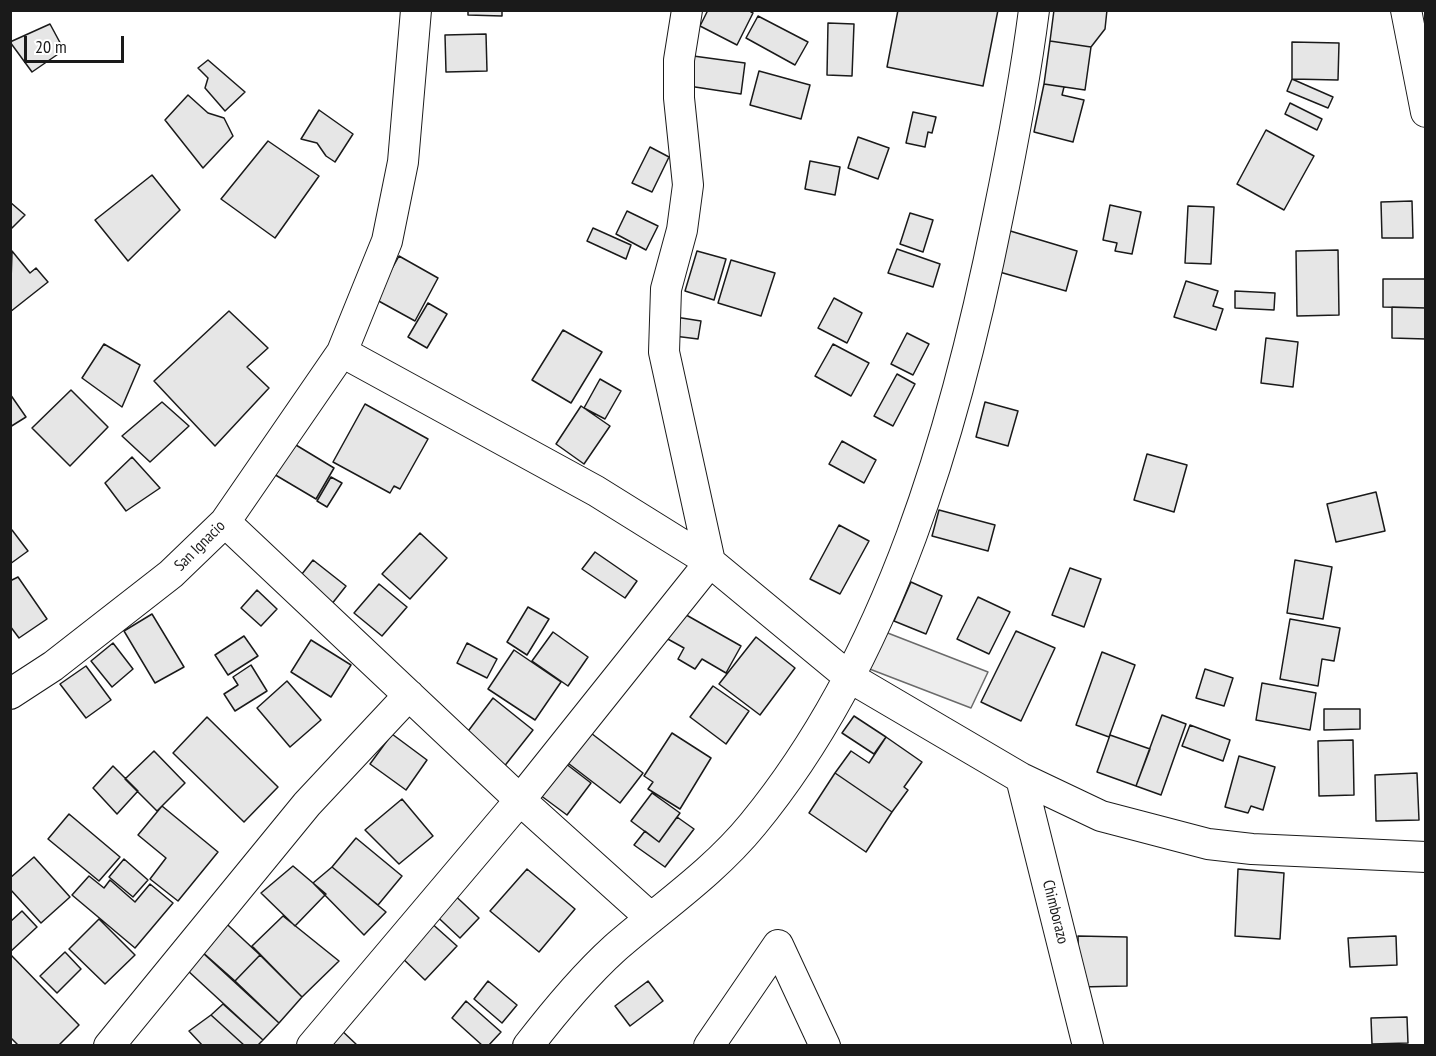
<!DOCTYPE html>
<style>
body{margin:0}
#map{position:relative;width:1436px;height:1056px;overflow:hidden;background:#fff;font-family:"PT Sans Narrow",sans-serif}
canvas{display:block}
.frame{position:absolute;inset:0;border:12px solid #1a1a1a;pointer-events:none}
.scale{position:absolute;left:24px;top:36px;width:100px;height:27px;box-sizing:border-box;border:3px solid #1a1a1a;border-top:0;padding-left:8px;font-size:18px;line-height:21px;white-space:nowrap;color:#1a1a1a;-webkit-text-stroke:4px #fff;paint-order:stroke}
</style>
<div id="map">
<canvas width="1436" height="1056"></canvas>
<div class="frame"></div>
<div class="scale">20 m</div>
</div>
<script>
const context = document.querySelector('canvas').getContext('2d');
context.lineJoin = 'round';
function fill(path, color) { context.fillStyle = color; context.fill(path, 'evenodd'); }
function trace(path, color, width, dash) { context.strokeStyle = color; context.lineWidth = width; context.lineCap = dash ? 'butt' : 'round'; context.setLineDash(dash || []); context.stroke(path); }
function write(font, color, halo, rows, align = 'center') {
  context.font = font + ' "PT Sans Narrow",sans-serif'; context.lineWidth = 4.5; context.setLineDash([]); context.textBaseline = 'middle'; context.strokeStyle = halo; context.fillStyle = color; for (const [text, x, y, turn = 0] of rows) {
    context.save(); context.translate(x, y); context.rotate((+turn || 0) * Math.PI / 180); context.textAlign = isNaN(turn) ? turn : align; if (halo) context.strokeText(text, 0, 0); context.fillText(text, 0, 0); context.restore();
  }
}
const built = new Path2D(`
 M880,630L988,672L971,708L867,668Z`);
fill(built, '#ededed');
trace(built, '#6a6a6a', 1.5);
const building = new Path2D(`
 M468,10H502V16L468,15Z
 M708,10H748L753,13L737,45L700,26Z
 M898,10H998L983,86L887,67Z
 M1054,10H1107L1105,29L1091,47L1050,41Z
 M758,16L808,42L795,65L746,38Z
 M828,23L854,24L852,76L827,75Z
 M50,24L64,50L32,72L10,42Z
 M486,34L487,71L446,72L445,35Z
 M1050,41L1091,47L1085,90L1044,84Z
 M1292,42L1339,43L1338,80L1292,79Z
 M686,55L745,63L741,94L682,85Z
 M208,60L245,92L225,111L205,88L208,78L198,68Z
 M759,71L810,85L801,119L750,105Z
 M1292,79L1333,97L1328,108L1287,91Z
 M1044,84L1064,87L1062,95L1084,100L1073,142L1034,132Z
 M188,95L208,113L224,118L233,136L203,168L165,120Z
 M1290,103L1322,119L1317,130L1285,114Z
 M319,110L353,134L335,162L326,156L317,143L301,139Z
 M913,112L936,117L932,133L928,132L925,147L906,143Z
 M1266,130L1314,156L1284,210L1237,184Z
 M858,137L889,148L878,179L848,168Z
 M268,141L319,176L275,238L221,199Z
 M650,147L669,157L652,192L632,183Z
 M810,161L840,167L835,195L805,189Z
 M152,175L180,210L128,261L95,220Z
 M1412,201L1413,238H1382L1381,202Z
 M10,202L25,215L12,228L10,224Z
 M1110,205L1141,212L1132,254L1115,251L1117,243L1103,240Z
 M1188,206L1214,207L1211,264L1185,263Z
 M627,211L658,226L646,250L616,234Z
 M910,213L933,220L923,252L900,244Z
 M593,228L631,245L626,259L587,241Z
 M1007,230L1077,251L1066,291L996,271Z
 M897,249L940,264L933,287L888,273Z
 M1338,250L1339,315L1297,316L1296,251Z
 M12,251L30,273L36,268L48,282L10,312Z
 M697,251L726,259L714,300L685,291Z
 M399,256L438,278L415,321L375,299Z
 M731,260L775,273L761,316L718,303Z
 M1383,279H1426V308L1383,307Z
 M1186,281L1218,291L1213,306L1223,309L1216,330L1174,317Z
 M1235,291L1275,293L1274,310L1235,308Z
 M834,298L862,313L847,343L818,328Z
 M428,303L447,314L427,348L408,337Z
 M1392,307L1426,308V339L1392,338Z
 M229,311L268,348L247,367L269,388L215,446L154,381Z
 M669,316L701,321L698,339L666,335Z
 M563,330L602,352L571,403L532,380Z
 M907,333L929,344L913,375L891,364Z
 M1266,338L1298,342L1293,387L1261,383Z
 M104,344L140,365L122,407L82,378Z
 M833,344L869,363L851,396L815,376Z
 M897,374L915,384L893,426L874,416Z
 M600,379L621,391L605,419L584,408Z
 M71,390L108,427L70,466L32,428Z
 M10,394L26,417L10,427Z
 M162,402L189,426L150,462L122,436Z
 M985,402L1018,411L1008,446L976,437Z
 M365,404L428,439L400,489L394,486L390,493L333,462Z
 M581,406L610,426L584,464L556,444Z
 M286,439L334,468L316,499L267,470Z
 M842,441L876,460L864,483L829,464Z
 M1147,454L1187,465L1174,512L1134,500Z
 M132,457L160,488L126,511L105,483Z
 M331,477L342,483L327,507L317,501Z
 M1376,492L1385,531L1336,542L1327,504Z
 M939,510L995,525L988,551L932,536Z
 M839,525L869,541L840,594L810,579Z
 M12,530L28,551L10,564V531Z
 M420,533L447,558L410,599L382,574Z
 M595,552L637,581L625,598L582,569Z
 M313,560L346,586L331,605L298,579Z
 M1295,560L1332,567L1323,619L1287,613Z
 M1070,568L1101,579L1084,627L1052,615Z
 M18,577L47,619L19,638L10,626V581Z
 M911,582L942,596L926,634L894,621Z
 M379,584L407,607L382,636L354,613Z
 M257,590L277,609L261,626L241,608Z
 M978,597L1010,612L989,654L957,639Z
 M528,607L549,619L527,655L507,642Z
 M681,612L741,646L726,673L702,659L695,669L678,659L684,648L666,638Z
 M152,614L184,667L155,683L124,631Z
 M1290,619L1340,628L1334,661L1322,659L1318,686L1280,679Z
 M1016,631L1055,648L1021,721L981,702Z
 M553,632L588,657L568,686L532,661Z
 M244,636L258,656L228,675L215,655Z
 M756,637L795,668L760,715L719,684Z
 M311,640L351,665L331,697L291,672Z
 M113,643L133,669L112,687L91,661Z
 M467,643L497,659L487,678L457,663Z
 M514,650L561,682L535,720L488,689Z
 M1102,652L1135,665L1109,737L1076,725Z
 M251,665L267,691L235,711L224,694L238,685L233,677Z
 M86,666L111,700L86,718L60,684Z
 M1205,669L1233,678L1224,706L1196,698Z
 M287,681L321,720L290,747L257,708Z
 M1262,683L1316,693L1310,730L1256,720Z
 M713,686L749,711L726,744L690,717Z
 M493,698L533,730L503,768L463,738Z
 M1324,709H1360V729L1324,730Z
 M1162,715L1186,724L1161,795L1136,786Z
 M854,716L886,737L874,754L842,733Z
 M207,717L278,787L244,822L173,753Z
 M1190,725L1230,740L1223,761L1182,746Z
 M587,730L643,773L620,803L564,760Z
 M672,733L711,758L680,809L648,789L653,782L644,776Z
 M392,734L427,760L406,790L370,764Z
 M1110,735L1150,749L1136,786L1097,772Z
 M886,737L922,762L904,787L908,790L892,812L835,773L851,751L869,763Z
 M1353,740L1354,795L1319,796L1318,741Z
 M154,751L185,783L157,811L125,779Z
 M1239,756L1275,767L1263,810L1251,806L1248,813L1225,807Z
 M561,760L591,783L567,815L536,792Z
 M113,766L138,791L117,814L93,788Z
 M835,773L892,812L866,852L809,813Z
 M1417,773L1419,820L1376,821L1375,775Z
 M652,793L680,813L659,842L631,821Z
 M402,799L433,836L399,864L365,830Z
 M162,806L218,852L178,901L150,879L166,858L138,835Z
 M69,814L120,857L99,881L48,839Z
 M677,817L694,829L665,867L634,845L645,831L659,842Z
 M356,838L402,876L378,905L332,867Z
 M34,857L70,897L41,923L10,889V878Z
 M124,859L148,880L133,897L109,877Z
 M293,866L326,894L295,926L261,893Z
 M332,867L386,912L364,935L313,883Z
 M527,869L575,909L539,952L490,911Z
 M1238,869L1284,873L1280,939L1235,936Z
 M89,876L104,888L110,880L135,902L150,884L173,903L135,948L72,895Z
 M448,889L479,918L460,938L429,909Z
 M22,911L37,927L10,952V922Z
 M215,913L260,955L235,981L191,942Z
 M283,916L339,961L302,997L252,946Z
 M99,919L135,955L105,984L69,949Z
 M429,921L457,946L425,980L398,954Z
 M1078,936L1127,937V986L1079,987Z
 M1396,936L1397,965L1350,967L1348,938Z
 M191,942L279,1023L263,1040L174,958Z
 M65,952L81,969L57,993L40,976Z
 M10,954L79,1025L58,1046H19L10,1037Z
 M260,955L302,997L279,1023L235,981Z
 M488,981L517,1005L502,1023L474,999Z
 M648,981L663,1001L630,1026L615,1006Z
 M466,1001L501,1032L488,1046H483L452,1018Z
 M223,1004L263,1040L257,1046H245L211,1015Z
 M211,1015L245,1046H203L189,1031Z
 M1407,1017L1408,1043L1372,1044L1371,1018Z
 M338,1027L358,1046H321Z`);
fill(building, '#e6e6e6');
trace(building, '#1a1a1a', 1.5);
const street = new Path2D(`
 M687,10L679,60V98L688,185L682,230L666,289L664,352L710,562
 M1406,10L1426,112
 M342,352L596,491L710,562L849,677L1021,778L1101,816L1208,844L1252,849L1426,857
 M225,522L520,800L651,918
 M10,694L53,666L171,574L225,522L342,352L387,241L403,162L416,10
 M1021,778L1088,1046
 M109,1046L307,804L409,695
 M312,1046L520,800L710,562
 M528,1046C555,1011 583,977 615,948C662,907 713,873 753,824C891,656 956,426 998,216C1012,148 1025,80 1034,10
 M709,1046L778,945L825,1046`);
trace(street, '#1a1a1a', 32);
trace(street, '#fff', 30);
write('16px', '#1a1a1a', '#fff', [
 ["San Ignacio",200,546,-45],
 ["Chimborazo",1055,912,76]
]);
</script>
